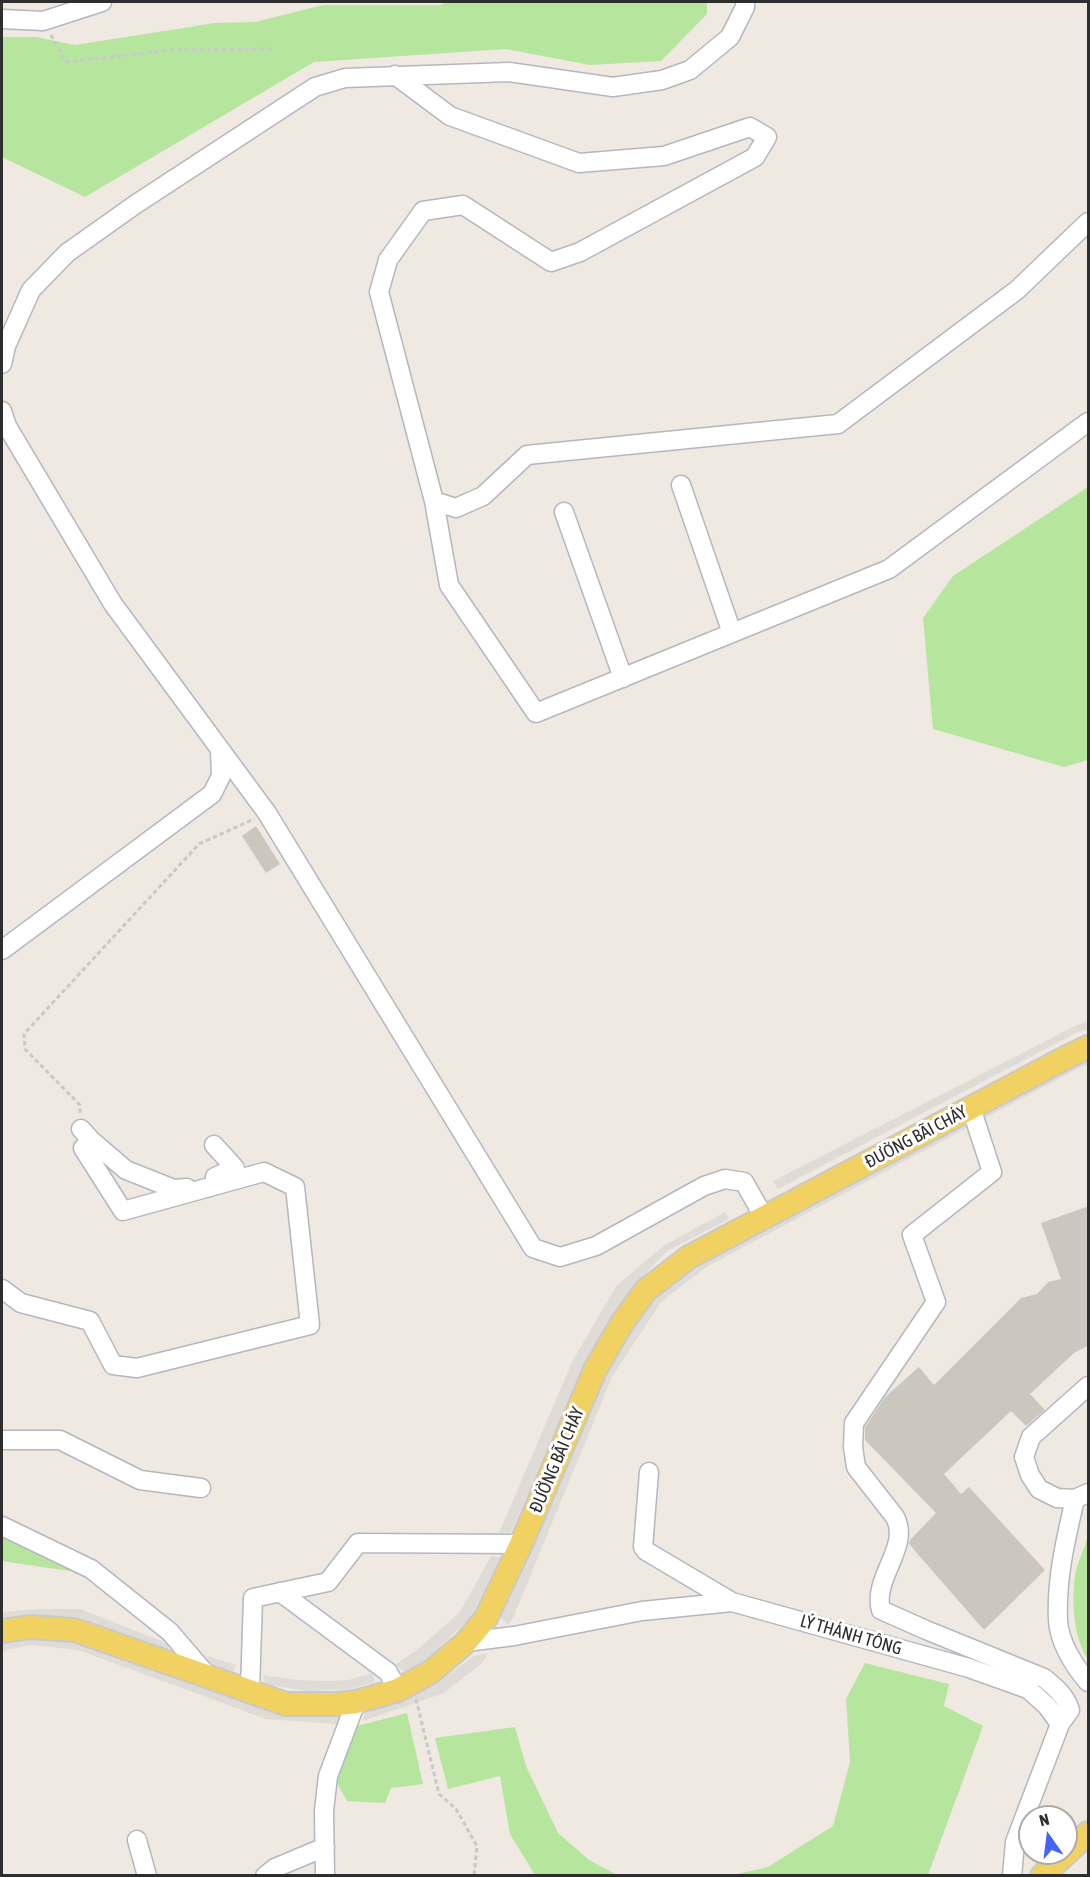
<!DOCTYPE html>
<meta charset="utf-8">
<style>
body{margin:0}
#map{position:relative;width:1090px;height:1877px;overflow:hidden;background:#efe9e1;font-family:"Asap Condensed",sans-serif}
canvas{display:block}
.frame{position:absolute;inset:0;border:3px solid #2e2e2e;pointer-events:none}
.north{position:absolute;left:1018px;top:1805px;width:60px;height:60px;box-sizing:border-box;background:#fff;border:2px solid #ababab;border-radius:50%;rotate:346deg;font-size:16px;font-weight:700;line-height:24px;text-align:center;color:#2e2e2e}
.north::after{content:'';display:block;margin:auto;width:21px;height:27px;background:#4264fb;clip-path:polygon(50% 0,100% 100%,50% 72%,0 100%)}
</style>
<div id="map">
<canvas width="1090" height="1877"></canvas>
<div class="frame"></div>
<div class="north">N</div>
</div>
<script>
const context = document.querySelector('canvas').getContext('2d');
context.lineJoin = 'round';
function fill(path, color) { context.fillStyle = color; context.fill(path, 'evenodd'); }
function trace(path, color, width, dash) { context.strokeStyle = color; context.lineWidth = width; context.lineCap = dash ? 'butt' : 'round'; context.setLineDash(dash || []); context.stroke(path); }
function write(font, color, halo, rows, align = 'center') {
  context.font = font + ' "Asap Condensed",sans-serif'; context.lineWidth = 6; context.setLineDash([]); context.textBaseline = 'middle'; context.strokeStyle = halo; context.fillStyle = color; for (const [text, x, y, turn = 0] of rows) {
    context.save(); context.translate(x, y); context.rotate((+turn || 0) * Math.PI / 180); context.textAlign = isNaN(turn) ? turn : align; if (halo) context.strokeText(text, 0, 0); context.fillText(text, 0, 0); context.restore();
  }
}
fill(new Path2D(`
 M448,2H707V14L661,61L590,65L506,49L314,62L85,197L2,157V37H36L75,45L215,23L255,22L323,5H440Z
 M1088,487V760L1064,767L933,729L923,618L953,576Z
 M2,1534L83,1573L2,1561Z
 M1088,1536V1659C1073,1639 1070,1592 1077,1567C1080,1557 1085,1546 1088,1536Z
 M865,1663L949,1684L944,1706L983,1726L928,1875H733L768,1867L833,1826L850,1762L846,1699Z
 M407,1713L423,1784L391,1788L385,1803L347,1801L337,1783L353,1727Z
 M515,1727L526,1766L558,1833L589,1860L617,1875H535L510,1834L500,1776L448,1789L435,1738Z`), '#b6e59e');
fill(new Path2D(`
 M1088,1021V1029L1076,1033L778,1189L773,1181L1073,1027Z
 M1088,1056V1065L1081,1067L708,1266L661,1302L612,1377L513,1618L508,1625L500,1617L603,1376L654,1296L703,1259Z
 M725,1212L729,1219L667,1251L630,1290L609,1322L584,1366L511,1532L499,1533L572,1362L616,1286L663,1246Z
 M491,1556L502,1558L472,1616L425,1661L405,1672L395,1665L418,1649L459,1613Z
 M35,1609H80L169,1644L167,1651L79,1617L38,1615L2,1620V1612Z
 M29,1638L81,1642L268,1711L339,1717L337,1724L266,1719L78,1650L31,1645L2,1651V1643Z
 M488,1653L482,1663L444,1693L363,1721L364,1714L433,1686L474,1656Z
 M207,1656L236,1665L232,1674L209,1666Z
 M372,1673L375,1682L351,1689L306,1691L265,1684L263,1675L298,1680L329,1681L348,1680Z`), '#dfdcd8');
fill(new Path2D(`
 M256,826L280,864L266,873L242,836Z
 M1089,1206V1345L1074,1353L1030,1394L1045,1410L1026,1426L1011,1411L944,1474L961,1494L969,1487L1045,1570L984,1630L909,1544L910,1540L936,1513L865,1440V1427L885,1397L919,1367L934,1385L1021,1298L1037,1294L1048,1282L1061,1279L1041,1223Z`), '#cbc7bf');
const minor = new Path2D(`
 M2,19L43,21L102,2
 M395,75L450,116L579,163L664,156L750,127L767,137L755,157L580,252L551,262L463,205L423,211L388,260L379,292L434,501L456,508L483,496L527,455L838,424L1017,290L1088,222
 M2,364L6,346L31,290L67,253L136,204L315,87L345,78L509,72L613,87L662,80L690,70L730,37L745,7V2
 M2,411L7,426L113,604L267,813L533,1248L560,1257L596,1246L704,1186L725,1179L744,1182L764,1217
 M681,485L732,633
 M434,501L449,585L536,713L889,569L1088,422
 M564,512L623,678
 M2,950L212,794L221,776L220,751
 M971,1108L992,1172L912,1235L936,1302L854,1423L853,1447L856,1467L895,1517C911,1547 872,1578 881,1610L926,1630L1044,1678C1056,1688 1065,1695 1070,1710L1060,1724
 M92,1141L126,1170L174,1189L187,1188
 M214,1145L235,1168L215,1177
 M2,1289L21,1303L90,1321L113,1365L137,1368L310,1325L295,1187L264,1172L123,1211L83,1148L92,1141L81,1129
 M1088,1386L1031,1437L1024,1457L1030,1475L1039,1489L1057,1498L1075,1499L1088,1493
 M2,1440H60L140,1480L201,1488
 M649,1472L643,1547L646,1551L732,1602
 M1075,1499C1066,1538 1056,1579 1058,1620C1059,1642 1074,1666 1088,1682
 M2,1526L91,1569L170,1632L206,1674
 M280,1592L388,1672L398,1690
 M466,1642L514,1636L642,1611L732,1602L969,1668L1028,1689L1047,1706L1060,1724L1015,1842L1012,1876
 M250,1690L253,1598L328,1582L358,1543L521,1544
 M137,1840L147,1876
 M265,1876L275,1868L325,1847
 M325,1876L324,1811L328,1776L356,1702`);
const major = new Path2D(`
 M2,1631L30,1627L75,1630L286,1704H338L356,1702L398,1690L431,1672L466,1642L486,1618L521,1544L595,1370L622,1323L646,1290L689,1257L1067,1057L1088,1047
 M1042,1876L1088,1833`);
trace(minor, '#b4b7c1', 21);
trace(major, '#c9c9c9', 26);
trace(new Path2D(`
 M51,35L66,62L172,50L272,49
 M80,1113V1105L25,1049L24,1034L199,844L254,819
 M416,1699L439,1794L456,1809L477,1846L474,1876`), '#c9c9c9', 3, [4.5, 3]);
trace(minor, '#fff', 18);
trace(major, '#f2d163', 22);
write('18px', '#2e2e2e', '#fff', [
 ["ĐƯỜNG BÃI CHÁY",916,1137,-28],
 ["ĐƯỜNG BÃI CHÁY",557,1460,-67],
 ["LÝ THÁNH TÔNG",851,1635,16]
]);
</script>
